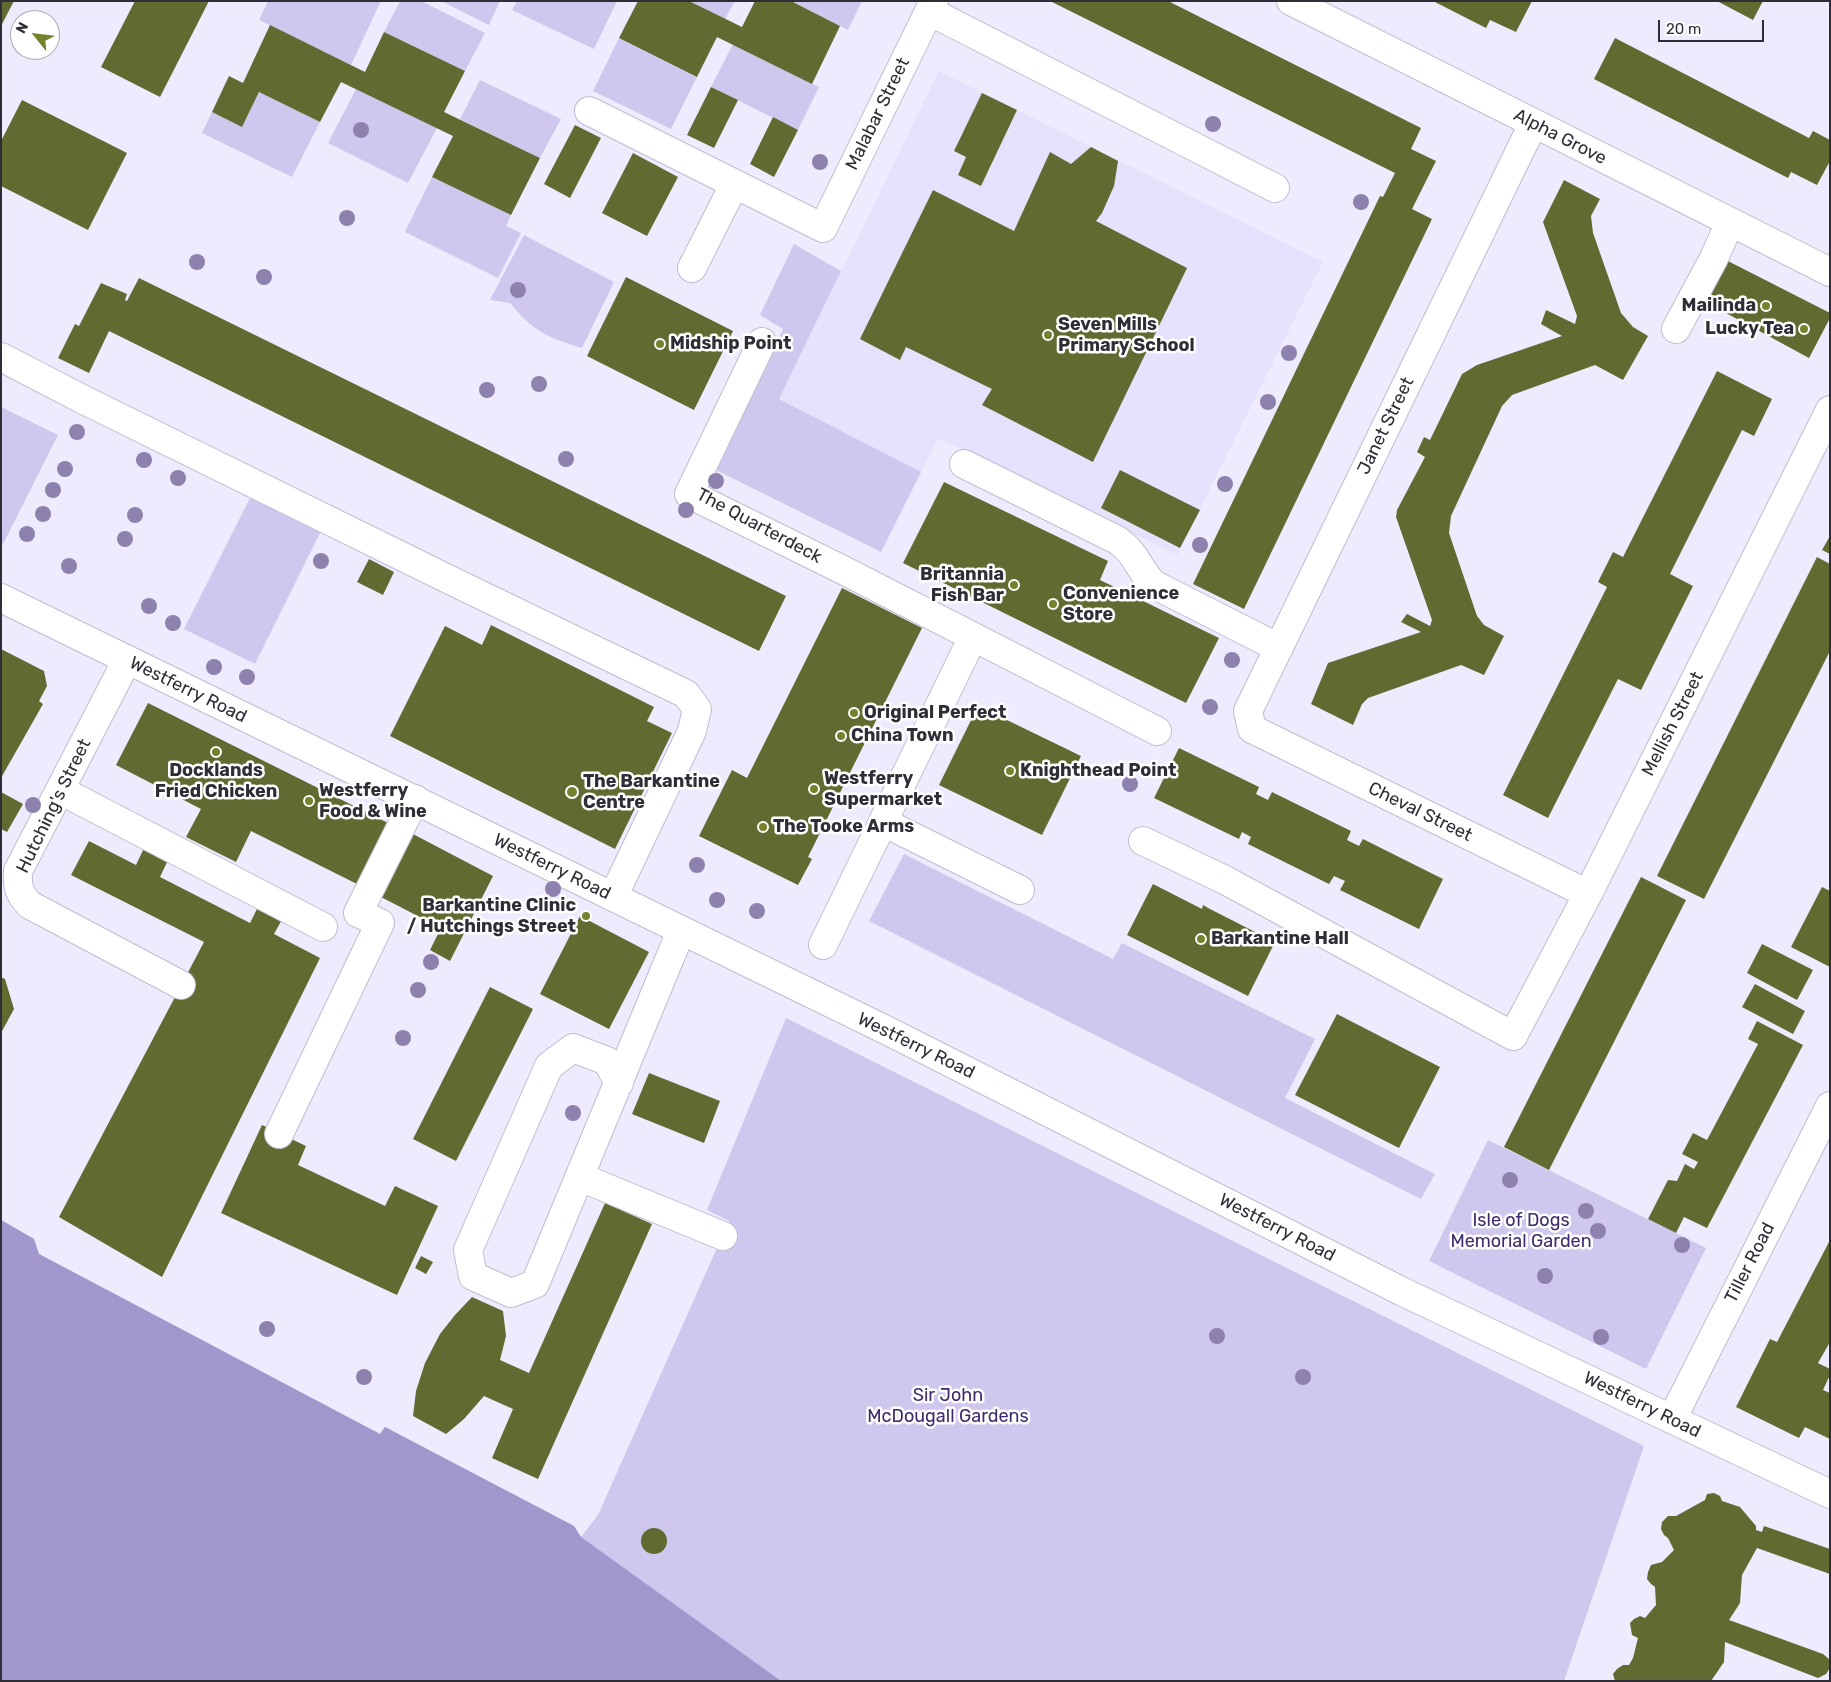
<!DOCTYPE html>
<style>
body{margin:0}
#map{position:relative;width:1831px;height:1682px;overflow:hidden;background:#eeebff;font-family:Rubik,sans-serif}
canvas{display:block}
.frame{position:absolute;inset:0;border:2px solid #2f2d35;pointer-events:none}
.north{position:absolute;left:10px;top:10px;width:50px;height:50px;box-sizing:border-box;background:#fff;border:1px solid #acabae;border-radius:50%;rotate:299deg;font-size:14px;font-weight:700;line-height:20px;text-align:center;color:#2f2d35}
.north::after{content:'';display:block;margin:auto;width:18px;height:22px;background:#76812e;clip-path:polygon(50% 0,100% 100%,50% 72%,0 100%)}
.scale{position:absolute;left:1658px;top:20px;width:106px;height:22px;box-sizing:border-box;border:2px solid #2f2d35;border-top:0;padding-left:6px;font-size:15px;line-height:18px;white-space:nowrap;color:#2f2d35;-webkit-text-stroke:4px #fff;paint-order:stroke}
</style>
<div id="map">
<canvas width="1831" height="1682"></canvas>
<div class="frame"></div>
<div class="north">N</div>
<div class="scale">20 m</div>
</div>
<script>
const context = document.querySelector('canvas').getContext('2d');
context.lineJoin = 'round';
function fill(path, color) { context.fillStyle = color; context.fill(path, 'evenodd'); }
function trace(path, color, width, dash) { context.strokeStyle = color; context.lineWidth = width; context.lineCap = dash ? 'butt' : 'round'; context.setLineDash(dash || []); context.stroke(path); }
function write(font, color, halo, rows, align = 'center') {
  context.font = font + ' Rubik,sans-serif'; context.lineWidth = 5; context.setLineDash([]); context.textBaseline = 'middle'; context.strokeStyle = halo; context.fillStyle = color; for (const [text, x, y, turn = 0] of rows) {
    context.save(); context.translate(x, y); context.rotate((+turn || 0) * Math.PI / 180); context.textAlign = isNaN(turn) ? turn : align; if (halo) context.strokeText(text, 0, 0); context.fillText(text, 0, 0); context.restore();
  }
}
fill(new Path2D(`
 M939,71L1323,262L1177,555L938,438L921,472L779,399Z`), '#e6e1fd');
fill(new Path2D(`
 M268,1H381L351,65L259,20Z
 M400,1H421L485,33L465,71L384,32Z
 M441,1H500L489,25Z
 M517,1H617L594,49L512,10Z
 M689,1H735L725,19Z
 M791,1H862L848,30Z
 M619,38L697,77L671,129L593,91Z
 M733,44L819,87L798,130L711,87Z
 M480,80L561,119L540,158L460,119Z
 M356,89L437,128L408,183L328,143Z
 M259,92L320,122L292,177L202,133L212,112L242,127Z
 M432,177L511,215L506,226L521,233L498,278L405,232Z
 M524,235L614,282L582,348C548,338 533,331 510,303L490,300Z
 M794,244L841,271L779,399L921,472L881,552L716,470L783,329L760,315Z
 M1,407L58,435L1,548Z
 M253,492L323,527L255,664L184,629Z
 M904,854L1113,959L1122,943L1315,1039L1285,1098L1435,1174L1421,1199L869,921Z
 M786,1018L1644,1446L1564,1681H530L464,1640L1,1220L34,1239L39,1254L380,1434L385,1427L574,1526L581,1537L598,1515L729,1221L707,1210Z
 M1488,1140L1706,1248L1646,1369L1429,1261Z`), '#cfc7ee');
fill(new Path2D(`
 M1,1220L34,1239L39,1254L380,1434L385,1427L574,1526L581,1537L781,1681H1Z`), '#a297cd');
fill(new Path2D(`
 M1,1H14L1,26Z
 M135,1H209L160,97L101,67Z
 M638,1H689L742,27L755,1H791L840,26L812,84L717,37L697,77L619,38Z
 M1050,1H1168L1421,128L1411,149L1436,161L1412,209L1432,219L1244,609L1193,584L1380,196L1383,197L1395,173Z
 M1433,1H1532L1516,32L1490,20L1486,28Z
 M1717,1H1763L1753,20Z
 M270,25L365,72L384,32L465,71L444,112L540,158L511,215L432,177L453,136L341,82L320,122L259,92L242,127L212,112L229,76L243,83Z
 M1615,38L1809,138L1813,131L1830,140V161L1817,185L1791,172L1788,178L1594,79Z
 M711,87L738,100L714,148L687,135Z
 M982,93L1017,110L981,186L958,175L966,157L954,151Z
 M22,100L127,153L88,230L1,186V141Z
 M773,117L798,130L774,177L750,164Z
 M575,125L601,138L570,198L544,184Z
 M1091,147L1118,161L1114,186L1102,213L1096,221L1187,268L1093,462L982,405L992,389L906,347L900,360L860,339L933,190L1014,231L1050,152L1071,164Z
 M633,153L678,177L647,236L602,213Z
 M1564,180L1600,199L1591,216L1593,233L1621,313L1633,327L1648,336L1623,380L1595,365L1512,395L1502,406L1451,516L1449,533L1477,616L1484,625L1504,636L1484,675L1461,665L1368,698L1362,704L1353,725L1311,704L1328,663L1421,632L1401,622L1407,614L1430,626L1432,620L1396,517L1397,510L1425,457L1417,452L1424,437L1430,440L1462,374L1477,365L1562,336L1541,324L1546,310L1575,324L1577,316L1543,222Z
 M1724,259L1830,313V318L1809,358L1702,300Z
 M626,277L733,331L694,410L587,356Z
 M139,278L786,596L759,651L111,332L109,331L89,373L58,358L75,324L79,326L101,283L127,294L125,300L127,301Z
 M1717,371L1772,399L1754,436L1742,430L1670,574L1693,586L1641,690L1618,679L1548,818L1503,795L1607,587L1598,582L1613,552L1623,557Z
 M1120,470L1200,510L1180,548L1101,508Z
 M944,482L1108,561L1100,580L1219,638L1186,703L903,563Z
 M1830,536V554L1822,550Z
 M1817,557L1830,564V651L1704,899L1657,876Z
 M369,559L394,572L383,595L357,582Z
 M842,588L922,628L808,857L812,859L798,885L699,836L732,770L747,778Z
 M491,625L654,707L647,721L672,733L615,849L390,736L445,626L482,645Z
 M1,649L44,671L47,686L39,701L43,704L1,778Z
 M148,703L388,823L357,884L251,831L236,862L186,837L201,809L116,765Z
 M978,706L1081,756L1042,835L939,785Z
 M1179,748L1259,787L1256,794L1268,800L1272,792L1351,831L1347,840L1359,846L1363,839L1443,879L1419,929L1340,890L1345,881L1334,876L1329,884L1248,844L1251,837L1242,832L1239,839L1154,798Z
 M1,792L23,804L7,832L1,829Z
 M411,833L493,876L450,961L430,950L441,928L379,896Z
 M89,841L136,865L145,846L169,858L160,877L250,923L260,903L284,916L274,934L320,958L162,1277L59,1217L204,942L71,875Z
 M1641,877L1686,900L1549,1170L1504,1147Z
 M1153,884L1202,909L1203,905L1210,909L1267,938L1266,940L1274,944L1248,996L1127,935Z
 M1822,887L1830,891V967L1791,947Z
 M580,916L649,952L609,1029L540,994Z
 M1762,944L1813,970L1797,1000L1747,973Z
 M1,977L5,979L14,1009L1,1033Z
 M1755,984L1805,1011L1793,1034L1742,1007Z
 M490,987L533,1009L456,1161L413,1139Z
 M1337,1014L1440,1067L1399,1148L1295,1095Z
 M1757,1021L1803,1045L1707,1228L1684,1217L1676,1233L1648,1219L1668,1180L1677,1181L1685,1164L1694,1169L1698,1162L1682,1154L1693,1133L1707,1140L1758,1044L1748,1039Z
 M649,1073L720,1101L704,1143L632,1114Z
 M262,1125L306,1146L298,1165L385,1206L395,1186L438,1206L397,1295L221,1213Z
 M605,1203L652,1224L538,1479L492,1458L513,1409L484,1396L490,1383L484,1396L464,1419L446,1434L413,1416L416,1391L425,1363L440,1334L455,1315L472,1297L503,1311L506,1336L500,1360L529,1373Z
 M1830,1240V1342L1818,1363L1830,1369V1375L1823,1390L1830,1393V1439L1805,1427L1799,1438L1736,1407L1770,1339L1777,1342Z
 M421,1256L433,1262L426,1274L415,1268Z
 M1714,1493L1720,1496L1722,1501L1740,1507L1756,1526V1530L1762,1532L1764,1526L1830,1549V1574L1757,1548L1742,1575L1740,1603L1729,1620L1823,1654L1829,1659L1830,1662V1668L1826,1674L1818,1678L1725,1642L1724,1662L1711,1681H1615L1613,1674L1617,1669L1623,1665H1629L1633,1658L1638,1638L1632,1635L1630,1623L1634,1619L1640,1616L1645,1618L1656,1605L1655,1587L1651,1584L1647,1579L1648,1572L1651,1565L1662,1562L1674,1550L1668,1538L1664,1535L1661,1529L1662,1522L1668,1516H1676L1705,1500L1707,1494Z
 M641 1541a13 13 0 1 1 26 0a13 13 0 1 1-26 0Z`), '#616a31');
const minor = new Path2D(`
 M1291,1L1830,272
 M929,11L1275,188
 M589,111L823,228L934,1
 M1533,124L1248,711L1252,729L1588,894
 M692,268L734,185
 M1676,329L1714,258L1730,222
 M762,342L689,494L841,569L1157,731
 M1,357L84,400L454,582L686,694L697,709L692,731L613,897
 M964,464L1117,540C1137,554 1138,568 1153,584L1279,648
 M127,660L18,871C17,886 19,894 30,905L181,985
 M60,790L323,927
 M883,822L1020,890
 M1143,841L1225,880L1513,1036L1588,894L1830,410
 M823,945L973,637
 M619,1083L607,1061L573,1048L549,1066L468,1250L473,1276L511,1293L535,1284L681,931
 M279,1134L380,923L358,913L415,799
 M580,1177L723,1236
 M1672,1419L1830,1106`);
const major = new Path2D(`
 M1,598L890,1032L1401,1291L1830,1494`);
trace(minor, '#c0bcd0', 30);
trace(major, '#c0bcd0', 30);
trace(minor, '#fff', 28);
trace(major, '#fff', 28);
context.fillStyle = '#8d81ae';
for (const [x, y] of [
 [1213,124],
 [361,130],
 [820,162],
 [1361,202],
 [347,218],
 [197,262],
 [264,277],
 [518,290],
 [1289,353],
 [539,384],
 [487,390],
 [1268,402],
 [77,432],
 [566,459],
 [144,460],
 [65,469],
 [178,478],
 [716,481],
 [1225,484],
 [53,490],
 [686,510],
 [43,514],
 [135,515],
 [27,534],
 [125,539],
 [1200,545],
 [321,561],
 [69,566],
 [149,606],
 [173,623],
 [1232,660],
 [214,667],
 [247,677],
 [1210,707],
 [1130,784],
 [33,805],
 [697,865],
 [553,889],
 [717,900],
 [757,911],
 [431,962],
 [418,990],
 [403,1038],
 [573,1113],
 [1510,1180],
 [1586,1211],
 [1598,1231],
 [1682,1245],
 [1545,1276],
 [267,1329],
 [1217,1336],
 [1601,1337],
 [364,1377],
 [1303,1377]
]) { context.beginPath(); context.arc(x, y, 8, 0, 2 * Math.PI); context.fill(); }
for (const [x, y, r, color] of [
 [1766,306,5,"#76812e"],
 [1804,329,5,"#76812e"],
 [1048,335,5,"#76812e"],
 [660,344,5,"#76812e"],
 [1014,585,5,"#76812e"],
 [1053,604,5,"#76812e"],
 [854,713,5,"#76812e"],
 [841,736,5,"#76812e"],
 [216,752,5,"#76812e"],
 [1010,771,5,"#76812e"],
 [814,789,5,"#76812e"],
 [572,792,6,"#76812e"],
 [309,801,5,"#76812e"],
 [763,827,5,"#76812e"],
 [586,916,5,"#76812e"],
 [1201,939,5,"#76812e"]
]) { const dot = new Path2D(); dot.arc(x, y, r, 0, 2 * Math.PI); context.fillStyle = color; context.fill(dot); trace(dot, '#fff', 2); }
write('18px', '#2f2d35', '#fff', [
 ["Malabar Street",878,114,-64],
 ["Alpha Grove",1560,137,27],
 ["Janet Street",1386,426,-64],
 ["The Quarterdeck",759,526,28],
 ["Westferry Road",188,690,26],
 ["Mellish Street",1673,724,-63],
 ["Hutching's Street",54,806,-64],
 ["Cheval Street",1420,812,26],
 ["Westferry Road",552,867,26],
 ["Westferry Road",916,1046,26],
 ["Westferry Road",1277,1228,27],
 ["Tiller Road",1750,1263,-63],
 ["Westferry Road",1642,1405,26]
]);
write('bold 18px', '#2f2d35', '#fff', [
 ["Mailinda",1756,306,"right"],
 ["Seven Mills",1058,325],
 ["Primary School",1058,346],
 ["Lucky Tea",1794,329,"right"],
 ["Midship Point",670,344],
 ["Britannia",1004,575,"right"],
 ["Fish Bar",1004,596,"right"],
 ["Convenience",1063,594],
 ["Store",1063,615],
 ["Original Perfect",864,713],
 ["China Town",851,736],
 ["Docklands",216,771,"center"],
 ["Fried Chicken",216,792,"center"],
 ["Knighthead Point",1020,771],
 ["Westferry",824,779],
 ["Supermarket",824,800],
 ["The Barkantine",583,782],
 ["Centre",583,803],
 ["Westferry",319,791],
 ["Food & Wine",319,812],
 ["The Tooke Arms",773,827],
 ["Barkantine Clinic",576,906,"right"],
 ["/ Hutchings Street",576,927,"right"],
 ["Barkantine Hall",1211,939]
], 'left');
write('18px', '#3e2a6c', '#fff', [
 ["Isle of Dogs",1521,1221],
 ["Memorial Garden",1521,1242],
 ["Sir John",948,1396],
 ["McDougall Gardens",948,1417]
]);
</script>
